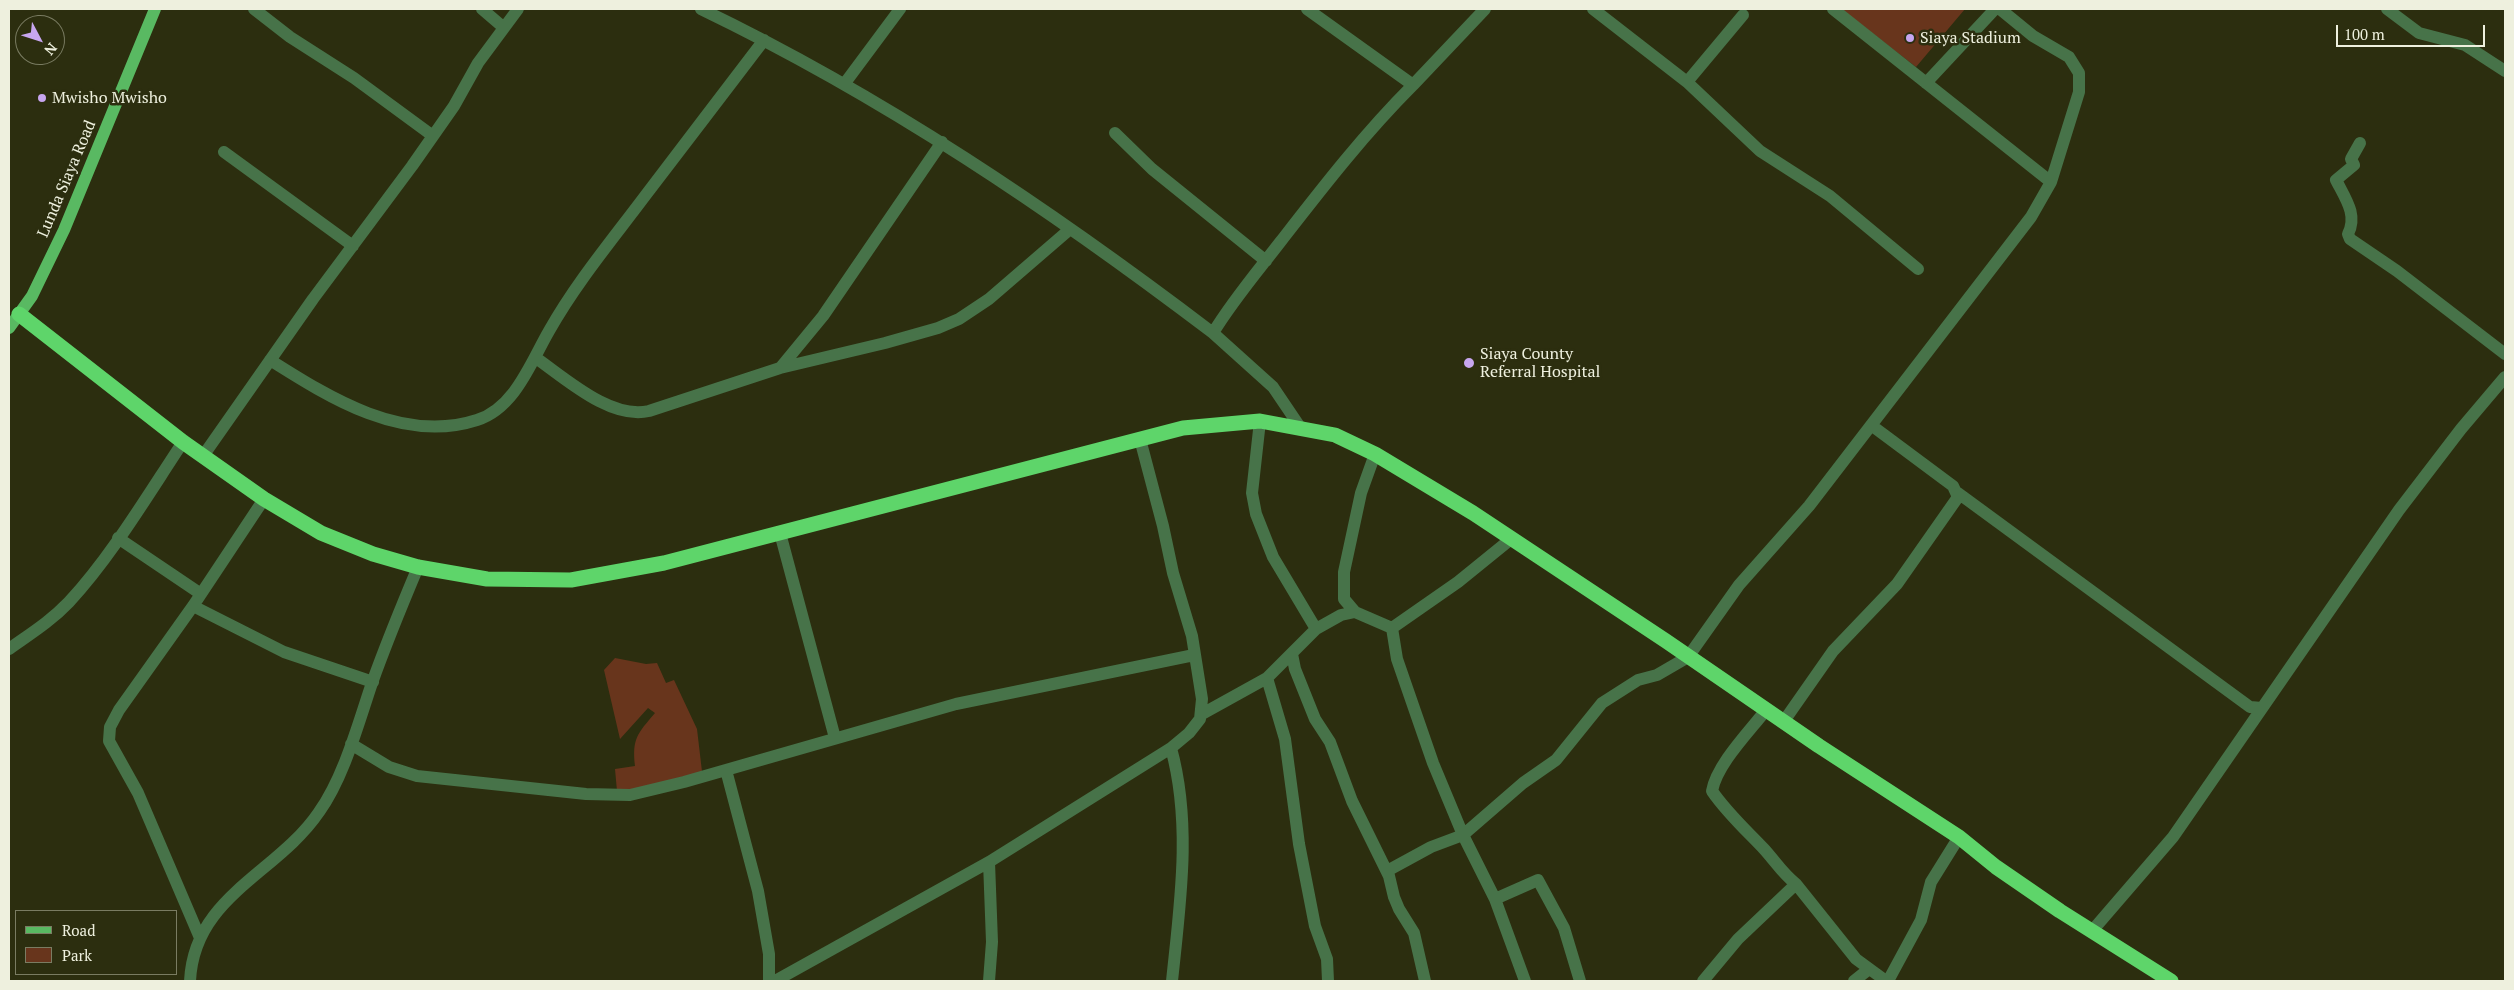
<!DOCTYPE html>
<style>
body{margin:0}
#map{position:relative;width:2514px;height:990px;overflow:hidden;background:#2c2e0f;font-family:"PT Serif",serif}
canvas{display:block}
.frame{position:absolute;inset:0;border:10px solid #eef0de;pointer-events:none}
.legend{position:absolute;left:15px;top:910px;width:162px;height:65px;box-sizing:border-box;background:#2c2e0f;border:1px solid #7a7c62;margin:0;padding:6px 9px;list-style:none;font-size:15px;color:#eef0de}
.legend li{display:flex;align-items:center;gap:10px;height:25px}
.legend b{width:25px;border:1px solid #7a7c62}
.north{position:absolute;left:15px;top:15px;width:50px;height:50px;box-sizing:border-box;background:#2c2e0f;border:1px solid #7a7c62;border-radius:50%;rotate:130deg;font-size:14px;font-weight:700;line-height:20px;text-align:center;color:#eef0de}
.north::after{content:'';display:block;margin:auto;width:18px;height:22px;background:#c7a6ef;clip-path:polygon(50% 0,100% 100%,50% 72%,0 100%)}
.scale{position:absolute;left:2336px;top:25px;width:149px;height:22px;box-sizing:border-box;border:2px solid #eef0de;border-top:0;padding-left:6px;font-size:15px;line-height:18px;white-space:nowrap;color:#eef0de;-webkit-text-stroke:4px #2c2e0f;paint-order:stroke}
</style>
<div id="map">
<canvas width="2514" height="990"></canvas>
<div class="frame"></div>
<ul class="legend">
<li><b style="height:6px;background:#59b962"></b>Road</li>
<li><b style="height:14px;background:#68351c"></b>Park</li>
</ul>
<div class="north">N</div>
<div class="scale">100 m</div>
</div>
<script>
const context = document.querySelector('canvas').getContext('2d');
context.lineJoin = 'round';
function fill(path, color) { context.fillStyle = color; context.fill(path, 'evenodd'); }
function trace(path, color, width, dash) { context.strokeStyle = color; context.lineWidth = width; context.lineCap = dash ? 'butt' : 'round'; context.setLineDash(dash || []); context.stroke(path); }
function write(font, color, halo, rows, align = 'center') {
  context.font = font + ' "PT Serif",serif'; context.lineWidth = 5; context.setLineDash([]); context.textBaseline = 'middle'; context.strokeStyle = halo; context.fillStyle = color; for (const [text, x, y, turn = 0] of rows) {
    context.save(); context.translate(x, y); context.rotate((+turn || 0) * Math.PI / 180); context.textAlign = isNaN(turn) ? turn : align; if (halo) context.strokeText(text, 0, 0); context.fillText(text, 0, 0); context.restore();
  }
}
fill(new Path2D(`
 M1841,9H1965L1916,67Z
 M615,658L646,664L657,663L666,683L674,680L697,729L703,780L617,791L615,769L635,766C632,739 637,734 655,713L648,708L620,739L604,670Z`), '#68351c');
trace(new Path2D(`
 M254,9L290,37L354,78L433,136
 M482,9L503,27
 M701,9C884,97 1051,210 1213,333
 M1593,9L1687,82L1743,15
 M2000,9L2033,36L2069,57L2079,73V92L2051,182
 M2387,9L2419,33L2465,45L2505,71
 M1687,82L1760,151L1830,196L1918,269
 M845,83L900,9
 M1926,83L1995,9
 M1413,85L1485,9
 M1115,133L1152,169L1266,261
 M2360,143L2351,159L2354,165L2336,180C2345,198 2358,215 2348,234L2350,239L2397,271L2505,354
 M224,152L353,246
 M536,358C566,379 611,420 649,411L780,368L885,343L938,328L959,319L989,299L1069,230
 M270,360C330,398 403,444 477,420C515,408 531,362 549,331C576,283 612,240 645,196C685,144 724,92 764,40
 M781,367L823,316L942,142
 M1260,421L1252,493L1256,514L1273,557L1316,629
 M1300,427L1273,387L1213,333C1233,300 1258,271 1281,241C1323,187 1364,134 1413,85L1307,9
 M203,456L313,299L412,166L454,106L478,63L518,9
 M1958,493C2055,565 2153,635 2250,707L2262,708
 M780,533L835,738
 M118,538L201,594
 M193,606L284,652L373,682
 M1355,612L1344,599V572L1361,493L1375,454
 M1392,628L1458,582L1511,539
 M9,649C30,634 51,621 69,602C111,557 149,493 183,442
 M1292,654L1295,669L1315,719L1330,742L1352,801L1389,876L1394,897L1399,909L1414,933L1425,981
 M1267,678L1285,739L1299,844L1315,926L1327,959L1328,981
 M1766,710C1749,732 1717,764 1712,791C1727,813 1746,830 1764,849C1775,861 1783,874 1796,884L1856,959L1886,981
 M1202,714L1267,678L1316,629L1341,615L1355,612L1392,628L1397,659L1433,763L1463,835L1495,899L1525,981
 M1784,721L1833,651L1897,584L1958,497L1953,486L1871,425
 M351,744L389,767L417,776L586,794L630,795L684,782L956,704L1194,655
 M1171,748C1192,824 1180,904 1172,981
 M726,770L758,891L769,954V981
 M1387,871L1431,847L1463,835L1523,783L1556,760L1602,703L1638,680L1657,675L1688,657L1739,585L1809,506L2031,217L2051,182L1833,9
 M1495,899L1538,880L1564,928L1580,981
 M2092,931L2173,837L2399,510L2461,429L2505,377
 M200,938L138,793L109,741L110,727L119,710L193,606L264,499
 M190,981C194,896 277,874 319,812C344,777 358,724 372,683C386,644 402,605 418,567
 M775,981L989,862L1171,748L1189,733L1200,719L1202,699L1192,636L1173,573L1163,526L1140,439
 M989,981L992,942L989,862
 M1703,981L1738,939L1796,884
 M1854,981L1869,969
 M1888,981L1921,920L1931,882L1959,837`), '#477349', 12);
trace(new Path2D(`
 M9,328L32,296L64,230L155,9`), '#59b962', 12);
trace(new Path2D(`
 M19,314L183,442L264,499L321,533L373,554L418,567L487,579L571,580L664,563L1183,428L1260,421L1335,435L1375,454L1473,513L1666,641L1819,746L1959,837L1996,867L2060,911L2171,981`), '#5ed56a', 15);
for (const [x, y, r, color] of [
 [1910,38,5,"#c7a6ef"],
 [42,98,5,"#c7a6ef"],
 [1469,363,6,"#c7a6ef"]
]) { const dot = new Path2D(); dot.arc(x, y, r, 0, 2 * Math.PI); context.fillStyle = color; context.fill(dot); trace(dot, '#2c2e0f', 2); }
write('16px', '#eef0de', '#2c2e0f', [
 ["Siaya Stadium",1920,38],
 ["Mwisho Mwisho",52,98],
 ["Siaya County",1480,354],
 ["Referral Hospital",1480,372]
], 'left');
write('16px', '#eef0de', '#2c2e0f', [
 ["Lunda Siaya Road",67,179,-67]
]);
</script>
